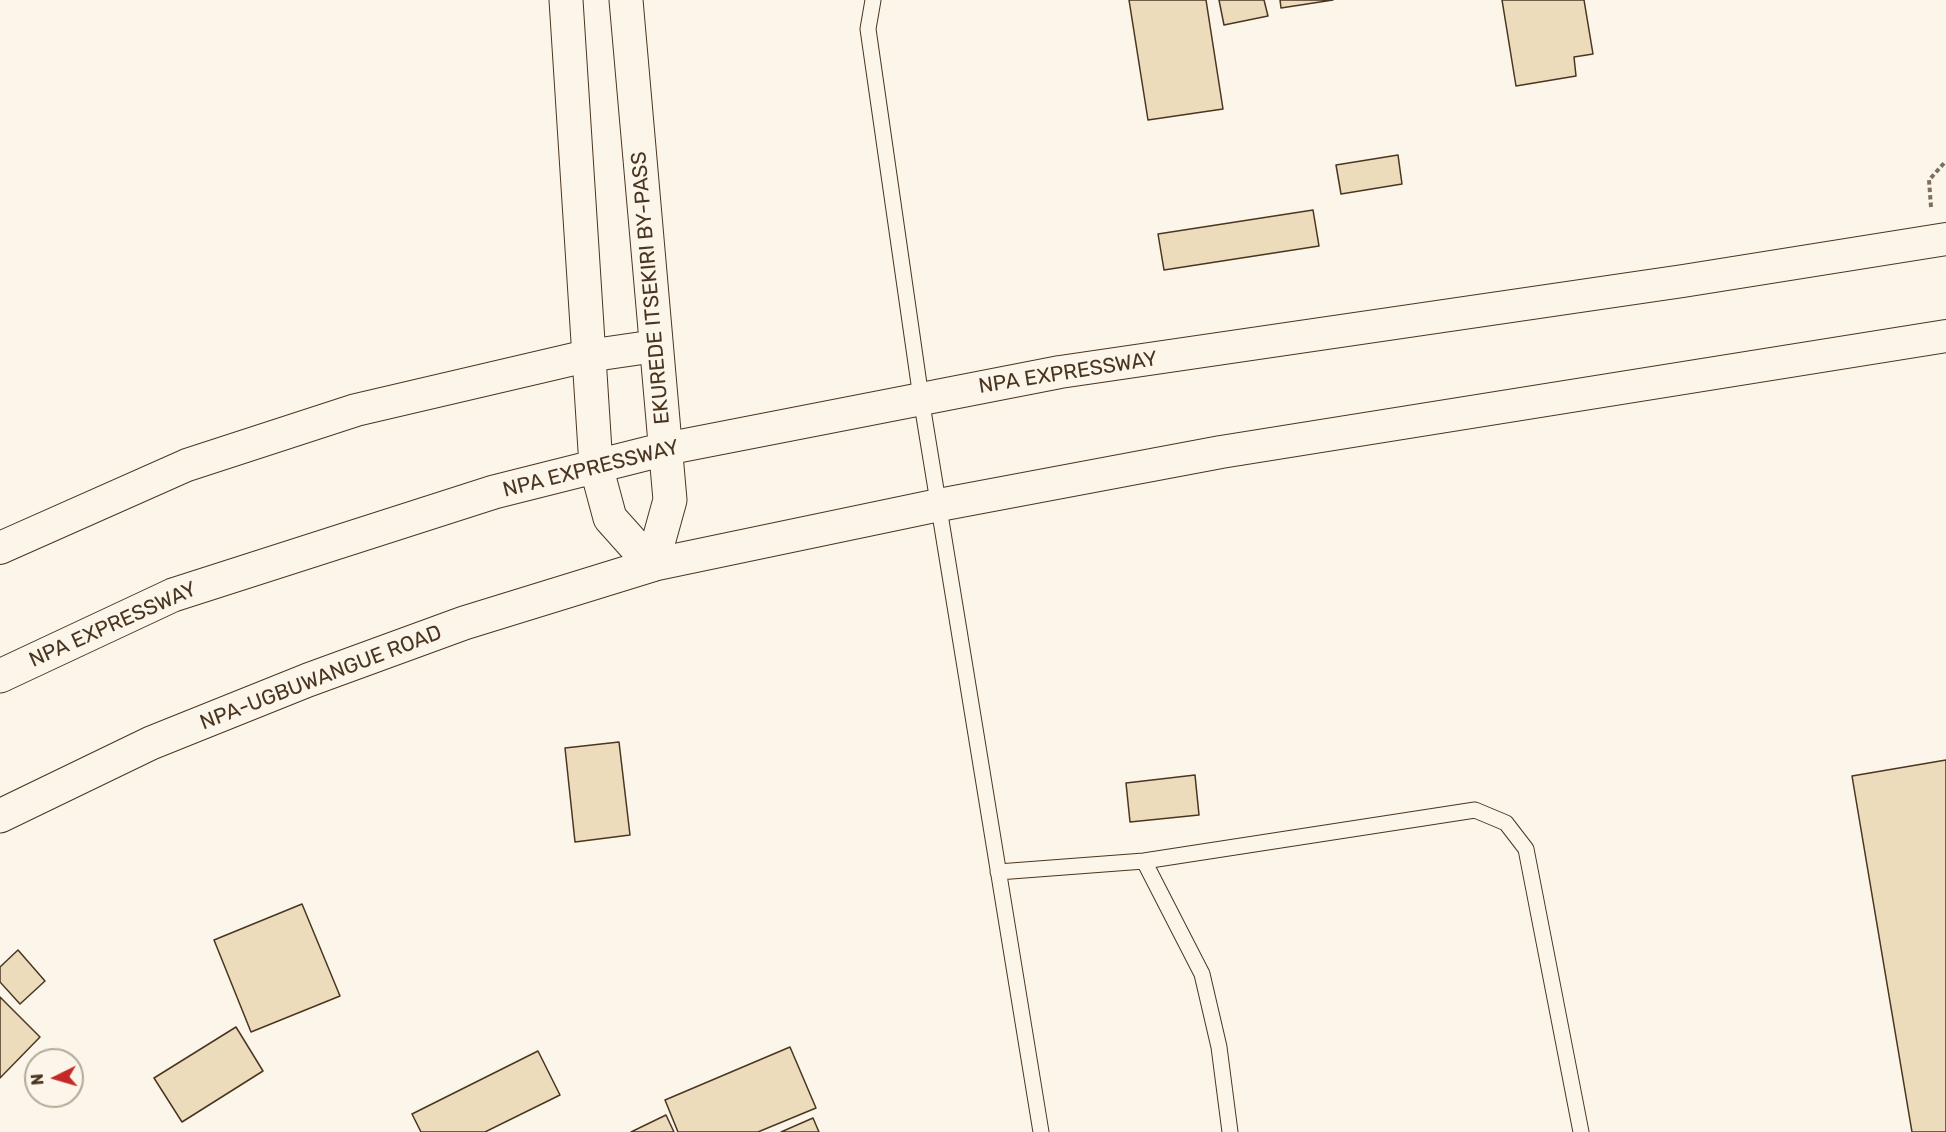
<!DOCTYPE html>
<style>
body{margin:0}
#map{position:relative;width:1946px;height:1132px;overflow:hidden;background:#fbf6e9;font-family:Rubik,sans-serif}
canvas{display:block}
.north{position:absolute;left:24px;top:1048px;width:60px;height:60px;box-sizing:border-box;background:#fbf6e9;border:2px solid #b4a999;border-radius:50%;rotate:265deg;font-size:16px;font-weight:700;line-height:24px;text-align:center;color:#4a3520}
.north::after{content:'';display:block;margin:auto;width:21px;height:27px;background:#c62828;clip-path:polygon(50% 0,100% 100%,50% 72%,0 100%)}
</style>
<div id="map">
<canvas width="1946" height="1132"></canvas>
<div class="north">N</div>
</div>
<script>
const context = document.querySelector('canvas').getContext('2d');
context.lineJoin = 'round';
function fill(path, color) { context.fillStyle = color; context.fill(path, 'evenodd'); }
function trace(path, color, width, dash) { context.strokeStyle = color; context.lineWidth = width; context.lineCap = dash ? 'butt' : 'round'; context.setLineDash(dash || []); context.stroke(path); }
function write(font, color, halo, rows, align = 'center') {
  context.font = font + ' Rubik,sans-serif'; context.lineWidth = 4.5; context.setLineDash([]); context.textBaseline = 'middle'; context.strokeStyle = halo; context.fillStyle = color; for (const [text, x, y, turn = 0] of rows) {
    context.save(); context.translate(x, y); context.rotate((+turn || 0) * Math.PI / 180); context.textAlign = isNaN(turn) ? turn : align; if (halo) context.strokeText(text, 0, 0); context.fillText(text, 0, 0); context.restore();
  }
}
const building = new Path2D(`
 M1129,0H1206L1223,109L1148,120Z
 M1219,0H1264L1268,16L1224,25Z
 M1280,0H1333L1281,8Z
 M1502,0H1584L1593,54L1574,57L1576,76L1516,86Z
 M1398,155L1402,184L1341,194L1336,165Z
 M1313,210L1319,246L1164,270L1158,234Z
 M619,742L630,835L575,842L565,748Z
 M1946,760V1132H1912L1852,776Z
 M1195,775L1199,815L1130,822L1126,783Z
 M302,904L340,996L251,1032L214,940Z
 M18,950L45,981L20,1004L0,982V967Z
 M0,997L40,1037L0,1078Z
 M236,1027L263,1071L182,1122L154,1078Z
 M790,1047L816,1108L758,1132H678L665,1100Z
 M538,1051L560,1095L485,1132H421L412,1114Z
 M666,1115L674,1132H631Z
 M813,1118L819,1132H781Z`);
fill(building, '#ecdcbc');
trace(building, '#4a3520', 1.5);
const service = new Path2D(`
 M873,0L868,29L921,398L1041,1132
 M1144,861L1202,974L1219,1047L1230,1132
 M998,872L1144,861L1475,810L1506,823L1526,849L1581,1132`);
const minor = new Path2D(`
 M665,449L1060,372L1683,281L1946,239
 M0,548L187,465L356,410L587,356L656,346
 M652,565L939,505L1221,452L1946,336`);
const primary = new Path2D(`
 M566,0L596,466L610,518L652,565
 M626,0L670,500L652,565
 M0,676L173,595L494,492L665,449
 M0,816L151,743L308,680L464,623L652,565`);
trace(service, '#4a3520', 17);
trace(minor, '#4a3520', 34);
trace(primary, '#4a3520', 35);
trace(new Path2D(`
 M1931,207L1929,180L1946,161`), '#7f6f5c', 4, [4.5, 3]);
trace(service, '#fbf6e9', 15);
trace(minor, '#fbf6e9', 32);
trace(primary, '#fbf6e9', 33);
write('21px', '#4a3520', '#fbf6e9', [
 ["EKUREDE ITSEKIRI BY-PASS",651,288,-95],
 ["NPA EXPRESSWAY",1068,373,-9],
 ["NPA EXPRESSWAY",591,469,-14],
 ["NPA EXPRESSWAY",113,625,-24],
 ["NPA-UGBUWANGUE ROAD",321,678,-21]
]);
</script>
